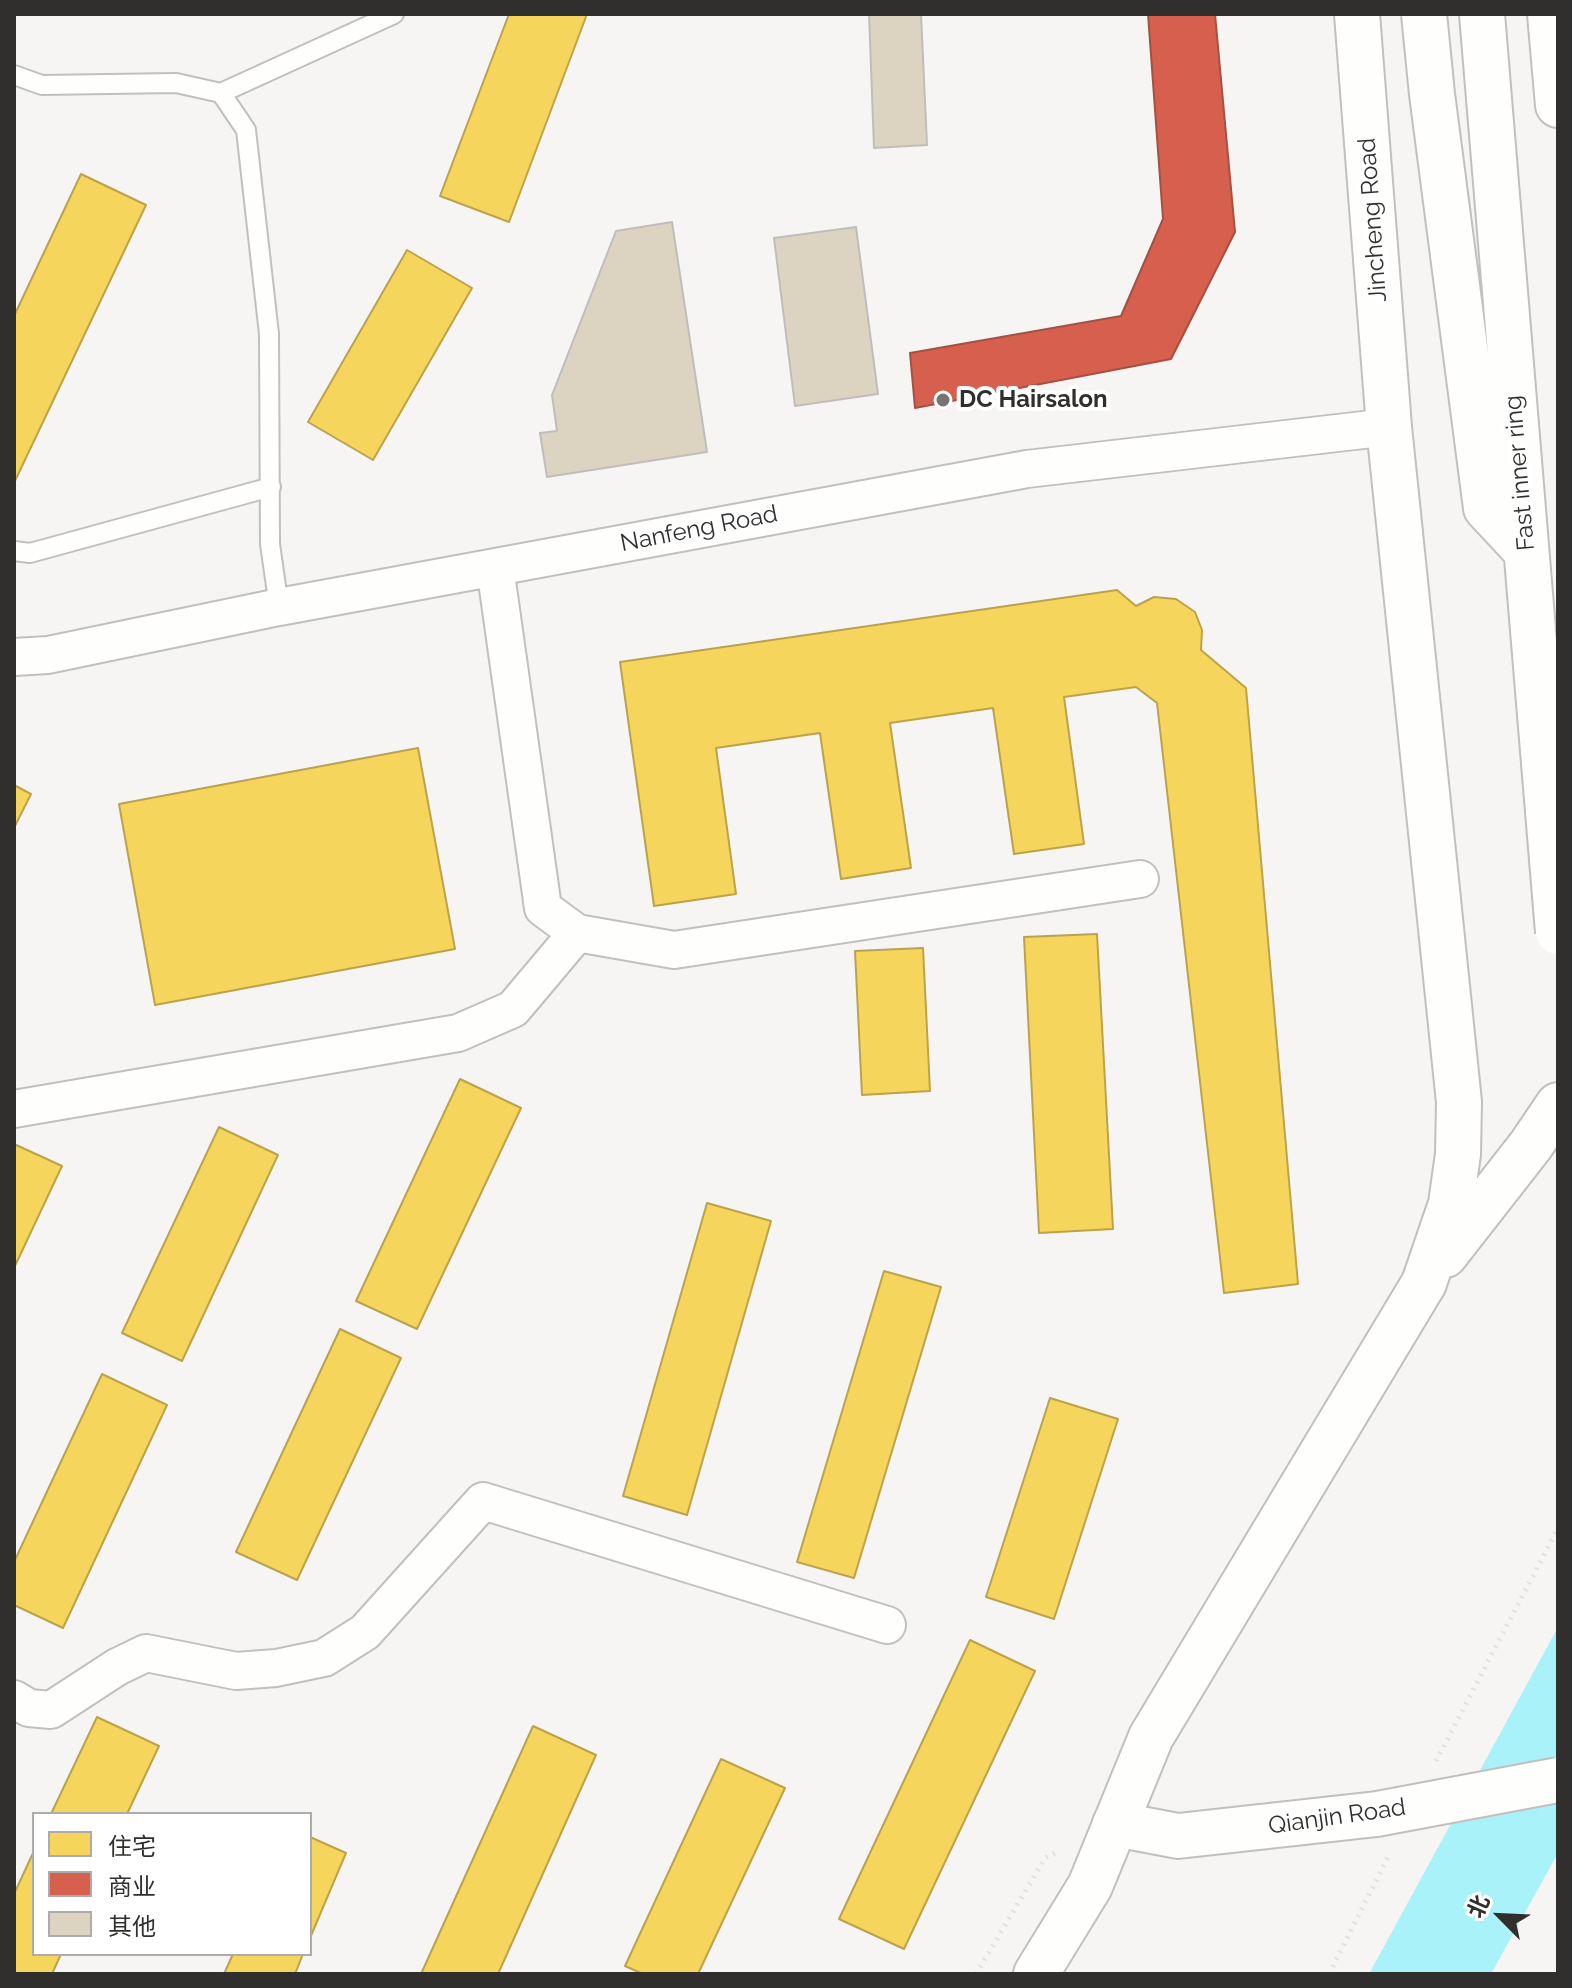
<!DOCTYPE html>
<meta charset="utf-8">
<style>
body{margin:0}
#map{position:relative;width:1572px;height:1988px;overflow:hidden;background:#f7f5f3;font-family:Raleway,"Noto Sans SC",sans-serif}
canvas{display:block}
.frame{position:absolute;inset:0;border:16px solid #302f2e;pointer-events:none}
.legend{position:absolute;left:32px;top:1812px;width:280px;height:144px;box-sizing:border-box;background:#fff;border:2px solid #acacab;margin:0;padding:10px 14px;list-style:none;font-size:24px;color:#302f2e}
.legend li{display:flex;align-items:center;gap:16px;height:40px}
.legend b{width:40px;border:2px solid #acacab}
.north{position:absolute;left:1460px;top:1876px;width:80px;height:80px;-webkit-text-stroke:6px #fff;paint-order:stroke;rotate:294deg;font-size:22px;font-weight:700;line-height:32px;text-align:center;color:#302f2e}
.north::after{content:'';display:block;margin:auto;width:28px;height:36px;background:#302f2e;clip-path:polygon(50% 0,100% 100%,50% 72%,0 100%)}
</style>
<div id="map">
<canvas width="1572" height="1988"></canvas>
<div class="frame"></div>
<ul class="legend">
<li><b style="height:22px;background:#f6d55c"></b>住宅</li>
<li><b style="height:22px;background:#d6604d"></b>商业</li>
<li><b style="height:22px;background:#dcd3c0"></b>其他</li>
</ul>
<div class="north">北</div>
</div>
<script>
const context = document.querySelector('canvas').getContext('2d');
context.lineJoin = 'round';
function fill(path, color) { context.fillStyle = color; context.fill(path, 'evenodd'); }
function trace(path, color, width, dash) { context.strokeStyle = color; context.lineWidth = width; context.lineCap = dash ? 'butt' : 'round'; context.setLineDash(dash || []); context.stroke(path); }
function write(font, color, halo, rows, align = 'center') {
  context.font = font + ' Raleway,sans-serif'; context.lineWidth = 8; context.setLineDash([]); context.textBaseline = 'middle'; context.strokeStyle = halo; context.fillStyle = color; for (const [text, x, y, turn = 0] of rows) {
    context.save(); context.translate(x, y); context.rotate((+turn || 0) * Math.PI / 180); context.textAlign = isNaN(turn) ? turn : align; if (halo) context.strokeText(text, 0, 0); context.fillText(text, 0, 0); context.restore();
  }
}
fill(new Path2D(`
 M1558,1627V1853L1491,1974H1369Z`), '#aaf2f9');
const homes = new Path2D(`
 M509,14H587L509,222L440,196Z
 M81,174L146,205L14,483V316Z
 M407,250L472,288L373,460L308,422Z
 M1117,590L1136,606L1154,597L1176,599L1195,612L1202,630L1201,650L1246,688L1298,1284L1224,1293L1157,703L1136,687L1064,697L1084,844L1014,854L993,708L890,723L911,868L841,879L820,733L716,748L736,894L654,906L620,662Z
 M418,748L455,949L155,1005L119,804Z
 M14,785L31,794L14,828Z
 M1097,934L1113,1229L1039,1233L1024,937Z
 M923,948L930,1091L862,1095L855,951Z
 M460,1079L521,1108L417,1329L356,1301Z
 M219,1127L278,1155L182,1361L122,1333Z
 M14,1144L62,1166L14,1268Z
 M707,1203L771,1221L687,1515L623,1496Z
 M884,1271L941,1287L854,1578L797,1562Z
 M340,1329L401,1358L297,1580L236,1552Z
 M102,1374L167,1405L63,1628L14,1605V1562Z
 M1050,1398L1118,1419L1054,1619L986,1597Z
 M970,1640L1035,1671L904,1949L839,1919Z
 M97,1717L159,1746L127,1814H51Z
 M533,1726L596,1755L498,1974H421Z
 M721,1759L785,1788L698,1974H643L625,1966Z
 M310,1837L346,1853L310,1938Z
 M34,1851V1954H61L52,1974H14V1894Z
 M233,1954H303L295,1974H224Z`);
fill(homes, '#f6d55c');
trace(homes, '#bba34e', 2);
const shops = new Path2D(`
 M1148,14H1215L1235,232L1171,359L915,408L910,353L1121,316L1163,219Z`);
fill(shops, '#d6604d');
trace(shops, '#a45144', 2);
const building = new Path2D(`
 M869,14H921L927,145L874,148Z
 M672,222L707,452L547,477L540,433L557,431L552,395L616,231Z
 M856,227L878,394L795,406L774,238Z`);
fill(building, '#dcd3c0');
trace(building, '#bfbebd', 2);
const service = new Path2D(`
 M14,75L42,85L176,83L221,93L246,130L269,334L270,544L279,607
 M221,93L394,14
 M14,551L30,553L271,487`);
const minor = new Path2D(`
 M495,567L543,908L577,933L674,950L1140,879
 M14,657L48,655L279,607L1027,469L1389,427
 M14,1109L458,1033L513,1009L577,933
 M14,1699L29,1708L51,1710L117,1667L146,1653L236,1671L276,1668L324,1658L365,1632L483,1501L887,1625`);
const tertiary = new Path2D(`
 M1115,1824L1178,1836L1377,1814`);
const secondary = new Path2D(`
 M1036,1974L1090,1886L1151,1737L1424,1283`);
const primary = new Path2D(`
 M1357,14L1389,427L1459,1102L1458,1154L1451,1204L1424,1283
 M1445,1255L1531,1145L1558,1105`);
const trunk = new Path2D(`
 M1550,14L1558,105`);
trace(service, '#c1c0be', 22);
trace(minor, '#c1c0be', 40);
trace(tertiary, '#c1c0be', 48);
trace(secondary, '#c1c0be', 48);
trace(primary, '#c1c0be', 48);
trace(trunk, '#c1c0be', 48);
trace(new Path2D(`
 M1436,1761L1558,1528
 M976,1974L1045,1858L1060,1851
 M1329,1974L1390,1853`), '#e2e1e1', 5, [2, 6]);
trace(service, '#fefefd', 18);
trace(minor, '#fefefd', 36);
trace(tertiary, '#fefefd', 44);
trace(secondary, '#fefefd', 44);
trace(primary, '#fefefd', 44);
trace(trunk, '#fefefd', 44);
const tertiaryBridge = new Path2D(`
 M1377,1814L1558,1780`);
const trunkBridge = new Path2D(`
 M1424,14L1432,94L1486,508L1526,551
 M1482,14L1558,932`);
trace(tertiaryBridge, '#c1c0be', 48, []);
trace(trunkBridge, '#c1c0be', 48, []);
trace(tertiaryBridge, '#fefefd', 44);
trace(trunkBridge, '#fefefd', 44);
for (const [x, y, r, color] of [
 [943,400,8,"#767473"]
]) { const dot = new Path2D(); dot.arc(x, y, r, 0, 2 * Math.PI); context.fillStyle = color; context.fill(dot); trace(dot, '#fff', 3); }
write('24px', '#302f2e', '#fff', [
 ["Jincheng Road",1373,220,-94],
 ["Fast inner ring",1520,473,-95],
 ["Nanfeng Road",699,529,-11],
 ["Qianjin Road",1337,1817,-8]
]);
write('bold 24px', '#302f2e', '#fff', [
 ["DC Hairsalon",959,400]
], 'left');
</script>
